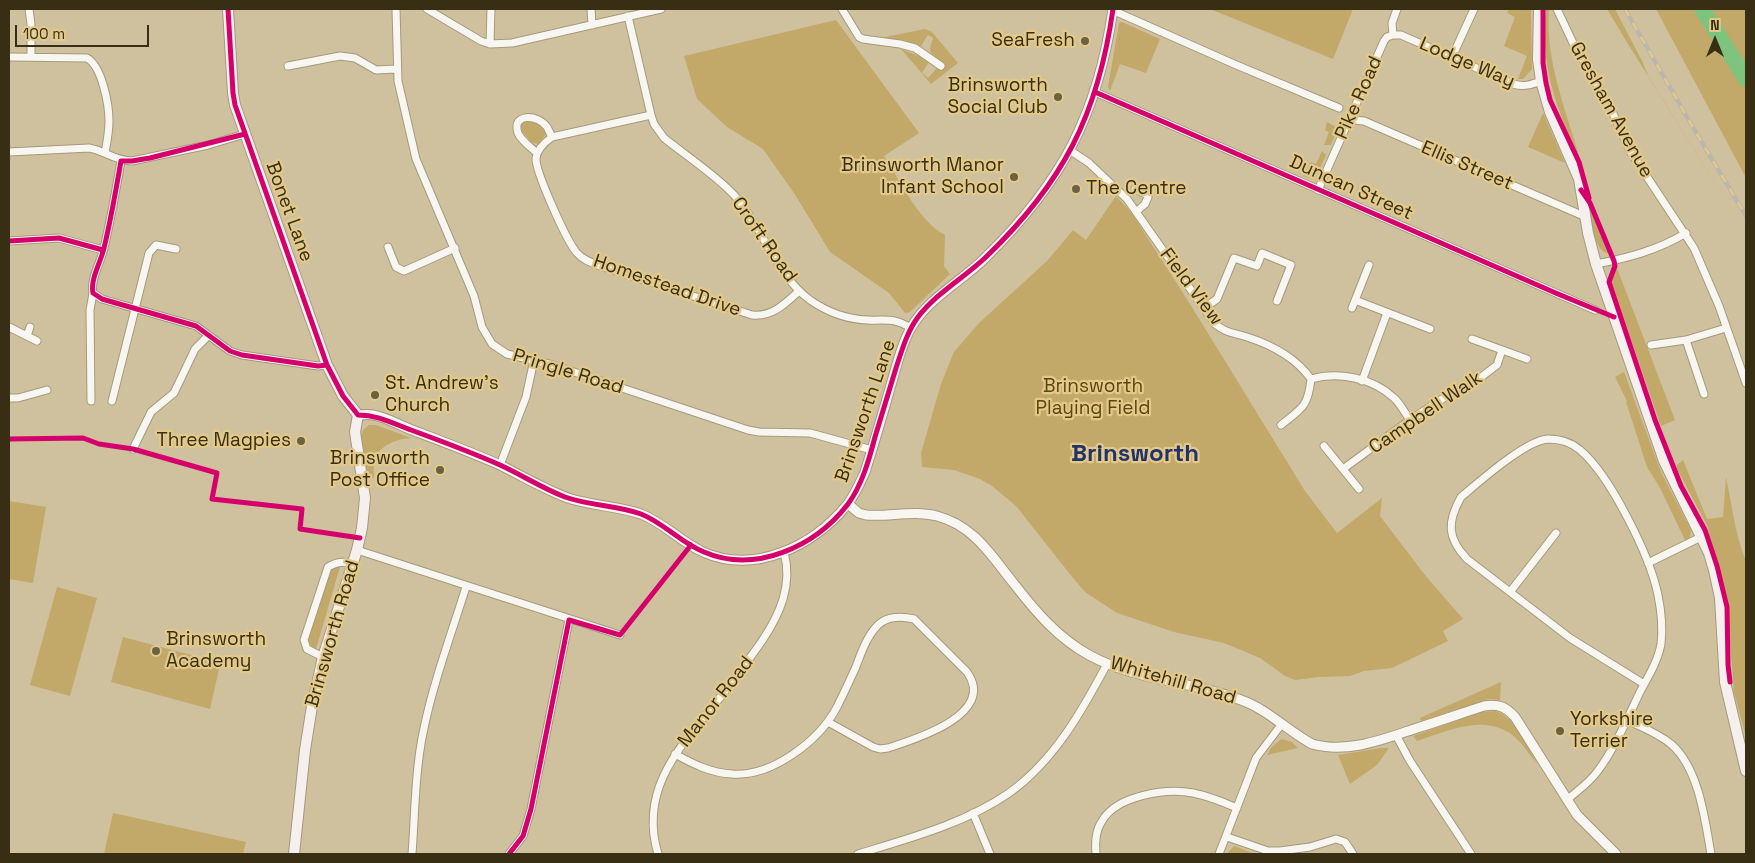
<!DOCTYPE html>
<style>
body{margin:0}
#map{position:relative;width:1755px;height:863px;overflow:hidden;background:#cfc19d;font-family:"Space Grotesk",sans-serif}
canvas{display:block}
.frame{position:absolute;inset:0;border:10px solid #382e13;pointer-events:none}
.north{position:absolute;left:1690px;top:15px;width:50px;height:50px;-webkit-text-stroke:4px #e3c989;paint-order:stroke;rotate:0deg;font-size:14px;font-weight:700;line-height:20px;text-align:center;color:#382e13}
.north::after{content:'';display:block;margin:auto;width:18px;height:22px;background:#382e13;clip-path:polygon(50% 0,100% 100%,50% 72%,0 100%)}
.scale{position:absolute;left:15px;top:25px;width:134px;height:22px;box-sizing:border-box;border:2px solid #382e13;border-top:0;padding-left:6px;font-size:15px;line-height:18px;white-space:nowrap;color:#382e13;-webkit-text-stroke:4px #e3c989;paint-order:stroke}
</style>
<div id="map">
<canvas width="1755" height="863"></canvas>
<div class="frame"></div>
<div class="north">N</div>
<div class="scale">100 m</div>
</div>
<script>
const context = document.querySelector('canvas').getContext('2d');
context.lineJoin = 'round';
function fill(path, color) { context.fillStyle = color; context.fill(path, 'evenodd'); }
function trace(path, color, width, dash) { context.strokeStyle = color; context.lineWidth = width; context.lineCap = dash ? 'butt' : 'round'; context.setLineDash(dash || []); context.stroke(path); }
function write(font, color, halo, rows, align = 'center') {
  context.font = font + ' "Space Grotesk",sans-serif'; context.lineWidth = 4.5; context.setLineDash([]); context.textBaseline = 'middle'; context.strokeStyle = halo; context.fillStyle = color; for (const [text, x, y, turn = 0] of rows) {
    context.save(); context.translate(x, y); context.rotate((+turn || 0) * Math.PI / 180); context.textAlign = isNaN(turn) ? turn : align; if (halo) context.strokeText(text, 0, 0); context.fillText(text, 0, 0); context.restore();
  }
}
fill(new Path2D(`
 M1210,9H1353L1333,59Z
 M1509,9H1531L1532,69L1523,79H1518L1527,56L1504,46L1515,17L1507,13Z
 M1546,9H1549C1545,61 1566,110 1580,159C1557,112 1539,62 1546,9Z
 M1606,9L1627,42L1607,9H1615L1643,63L1649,78L1746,232Z
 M1656,9H1746V178L1745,176Z
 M836,20L919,133L884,156C900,180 919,222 945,235L944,266L950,274L910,312L905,313L889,293L830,252L794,193L763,149L727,127L697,99L684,56Z
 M1122,22L1160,39L1146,73L1120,64L1110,91L1108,87L1119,23Z
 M925,29L932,32L958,63L931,84L901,49L927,59L929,62L922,73L928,78L937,68L942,70L945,64L931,53L930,48L933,38L928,35L921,46H917L900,41L880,38Z
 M1543,113L1565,163L1528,147Z
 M527,120H532L546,130V134L538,144L531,142L522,131L521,125Z
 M1327,122L1338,128L1331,145H1324L1329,132L1325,130Z
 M1322,151L1326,155L1316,177L1310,178L1303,176L1310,162L1316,164Z
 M1116,196L1131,212L1190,304L1305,491L1337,533L1382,498L1380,516L1425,575L1463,619L1443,631L1448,641L1392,668L1364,671L1350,676L1319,677L1295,680L1285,676L1260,658L1224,643L1174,632L1117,613L1085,592L1069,573L1016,506L992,486L980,479L954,470L922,467L921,453L941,384L954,352L979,323L1047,261L1073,230L1086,240Z
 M1589,206L1610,254C1593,252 1592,220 1589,206Z
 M1617,268L1675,420L1661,426L1611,282Z
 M1624,372L1661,472L1691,530L1690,538L1685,540L1660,488L1647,467L1626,402L1627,401L1615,377Z
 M369,425H376L411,438C396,439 380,445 374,460C373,465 374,472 374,477L370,480L367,478L361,439L363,430Z
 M1683,460L1707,519L1723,517L1726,477C1732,505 1735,535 1746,561V737L1734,692L1727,604L1716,561L1710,542L1708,527L1677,469V465Z
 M9,501L46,507L33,583L9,579Z
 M334,567H340L316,649L311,646L308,639L329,572Z
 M57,587L97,598L70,696L30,685Z
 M123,637L210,660H221L210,709L111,682Z
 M1501,682L1500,700L1489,699L1421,721L1420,718Z
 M1495,711C1514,715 1528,747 1537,764C1528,753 1520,739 1508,732C1479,715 1445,732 1417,741L1413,736L1480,712Z
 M1281,739L1292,742L1298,748L1267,755L1271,748Z
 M1381,748H1389L1377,765L1350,784L1338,755Z
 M113,813L246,842L243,854H104Z
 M1234,846L1255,854H1227Z`), '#c2a969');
trace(new Path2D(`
 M1702,9L1746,79`), '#7fc47e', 16);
const minor = new Path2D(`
 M29,9L31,24V57
 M396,9L398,81L416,159L474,296L482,327L492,344L507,354L553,365L748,430L759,432L810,433L872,450
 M427,9L481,41L490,44L512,43L661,9
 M591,9L592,25
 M842,9L859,37L863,39L900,44L915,48L941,66
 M1557,9L1573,43L1610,107L1630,151L1694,248L1719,306L1746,383
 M1112,10L1234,64L1339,108
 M628,16L651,115L654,124L664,138C685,155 717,176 735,196C763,228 775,274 810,300C827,312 847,319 867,320C887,321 892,317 911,328
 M1393,35H1401L1513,84C1524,87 1531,85 1541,81
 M490,44L491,9
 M9,57L87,58C102,66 109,105 109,121C109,132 107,142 105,153
 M1452,57L1474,9
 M288,66L340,56L355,58L376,70L396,69
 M1095,92L1595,310
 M651,115L552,137C545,142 537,149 536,158C535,171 567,242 577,253C583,260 592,263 600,266L752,315C772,317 785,304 799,291
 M1348,123L1353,120L1364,121L1586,217
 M1071,151L1089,163L1127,199L1215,324C1228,334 1232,332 1247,337C1272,345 1296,358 1311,379
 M9,152L89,148C106,151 112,160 132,161L208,145L245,134
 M537,153C531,147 521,141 518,133C511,113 538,114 547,127C549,130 550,134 552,137
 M121,161C116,190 111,219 104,248C101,262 90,279 93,293L102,299L196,326L230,351L242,355L318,366L327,365
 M1135,189L1146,194L1148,197L1145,204L1136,212
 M1318,190L1384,41L1387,37L1393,35L1392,23L1397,9
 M9,241L59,238L103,250
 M388,247L396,267L404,271L455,248
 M1596,264C1628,258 1658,250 1686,233
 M1355,300L1430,329
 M1204,308L1217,299L1234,258L1257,266L1262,253L1291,265L1277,301
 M1352,308L1369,265
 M9,327L37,341
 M27,336L30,327
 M1472,339L1527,359
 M1686,340L1704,394
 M1651,345L1686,340L1726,328
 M1311,379C1338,371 1373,378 1394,398C1400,403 1405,413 1410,420
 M1362,381L1387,313
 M9,398H18L47,390
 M91,401L90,310L93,293
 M112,401L149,253L156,245L176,249
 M1281,425C1302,408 1308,407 1311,379
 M1324,446L1359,489
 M133,449L151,412L174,393L195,349L208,336
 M500,465L526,397L534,360
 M1343,469L1410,420L1459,388L1464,390L1497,365L1502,350
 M357,550L620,635
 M1648,563L1701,537
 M1510,592L1556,533
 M323,657L307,649L304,640L328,567C337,562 343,561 353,564
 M1627,720C1641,727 1658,733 1671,744C1699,768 1705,820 1711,854
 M1396,735L1410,761L1471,854
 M675,754C693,764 711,773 732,774C772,777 819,741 837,707C843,695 849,682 855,669C861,654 866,637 878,625C887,616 902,616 914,619L967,672C997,714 916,739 888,748L880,749L873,747L828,722
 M1567,800C1577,791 1589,783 1597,772C1615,748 1627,719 1640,692C1648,677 1658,661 1661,644C1663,628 1661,610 1658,595C1650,556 1610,475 1580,450C1571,442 1560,439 1548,439C1526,440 1479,482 1461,497C1447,522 1447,538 1467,559L1570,638L1644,684
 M973,813L990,854
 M1227,837L1268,851H1280L1310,847L1336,839L1345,842L1353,854
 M412,854C415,814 415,772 423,733C433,683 451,635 466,587
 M509,854L523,836L531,809L569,620
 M658,854C637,784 687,740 726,690C738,674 750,658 762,641C780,614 793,585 784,552
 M858,854C910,838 964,824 1009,793C1054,761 1082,711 1107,664
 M1096,854C1095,843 1095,831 1102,821C1117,795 1167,788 1193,793C1208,796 1223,802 1237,808
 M1219,854L1256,758L1281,725`);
const tertiary = new Path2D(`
 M358,415C362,415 368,414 373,415C386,417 399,425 412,430C441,441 471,452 500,465C522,476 544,489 568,498C592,506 618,506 641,514C664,523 681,542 703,552C755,575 813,546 847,505C855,495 860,483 865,472C875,441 884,409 893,378C898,361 902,343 911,328C928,298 961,282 985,258C1061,184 1098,115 1113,9
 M848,504L859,513L866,515C889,517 914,510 937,516C975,526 992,557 1015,585C1036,612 1058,638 1089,655C1136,681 1192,681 1241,700C1267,709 1288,731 1312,744C1348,754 1384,739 1417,728C1440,721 1462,713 1484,706C1498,704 1505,706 1515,717L1577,815L1616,854`);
const secondary = new Path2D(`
 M228,9L233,93L235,105L327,365L343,396L358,415L355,432L365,498L362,528L357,550L323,657L312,706L305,750L294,854
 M1539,9L1538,59L1541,81L1550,112L1579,179L1588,233L1596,264L1664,461L1709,553L1714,570L1720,598L1725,682L1746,771`);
trace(minor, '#a59a7e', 9);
trace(tertiary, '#a59a7e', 11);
trace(secondary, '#a59a7e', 12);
trace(minor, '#f8f6f0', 7);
trace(tertiary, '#f8f6f0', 9);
trace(secondary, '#f5f0ee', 10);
const rail = new Path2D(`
 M1625,9L1691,124L1746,216`);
trace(rail, '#bbb7ad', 4.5);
trace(rail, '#e3c989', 2.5, [8]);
trace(new Path2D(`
 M228,9L233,93L235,105L327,365L343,396L358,415C378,415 392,423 411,430C441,441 471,452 500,465C522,475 542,488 565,497C590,506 617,505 641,514C664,523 681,543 704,552C755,574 815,547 848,504C862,485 869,460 875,437C882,414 889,391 896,368C902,350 907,332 918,317C936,293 964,278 986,257C1063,183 1098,115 1113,9
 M1543,9V63L1546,83L1550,100L1579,162L1589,198
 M1095,92L1558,294L1614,317
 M245,134L150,158L132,161H121C116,190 111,219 104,248C101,262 90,279 93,293L102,299L196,326L230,351L242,355L318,366L327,365
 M1581,190L1590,203L1614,261L1615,266L1609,282L1655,420L1681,486L1705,530L1717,566L1727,607L1728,665L1730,682
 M9,241L59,238L103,250
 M9,439L83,438L99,444L133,449L217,473L212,499L302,509L300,529L360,538
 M509,854L523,836L531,809L569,620L620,635L691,545`), '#d6006c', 5);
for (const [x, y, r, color] of [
 [1085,41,5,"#6d6143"],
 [1058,97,5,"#6d6143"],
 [1014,177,5,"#6d6143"],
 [1076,189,5,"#6d6143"],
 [375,395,5,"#6d6143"],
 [301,441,5,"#6d6143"],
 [440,470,5,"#6d6143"],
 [156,651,5,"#6d6143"],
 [1560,731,5,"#6d6143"]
]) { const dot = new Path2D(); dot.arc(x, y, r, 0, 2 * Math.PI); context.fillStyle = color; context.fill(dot); trace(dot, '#e3c989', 2); }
write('19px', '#382e13', '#e3c989', [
 ["SeaFresh",1075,41],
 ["Brinsworth",1048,86],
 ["Social Club",1048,108],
 ["Brinsworth Manor",1004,166],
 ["Infant School",1004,188],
 ["The Centre",1086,189,"left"],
 ["St. Andrew's",385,384,"left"],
 ["Church",385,406,"left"],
 ["Three Magpies",291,441],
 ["Brinsworth",430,459],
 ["Post Office",430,481],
 ["Brinsworth",166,640,"left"],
 ["Academy",166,662,"left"],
 ["Yorkshire",1570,720,"left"],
 ["Terrier",1570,742,"left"]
], 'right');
write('19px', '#382e13', '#e3c989', [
 ["Lodge Way",1467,63,23],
 ["Pike Road",1359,98,-66],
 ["Gresham Avenue",1611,110,61],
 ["Ellis Street",1467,166,23],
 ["Duncan Street",1351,188,24],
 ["Bonet Lane",289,212,70],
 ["Croft Road",764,240,55],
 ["Homestead Drive",667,286,19],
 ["Field View",1191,287,53],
 ["Pringle Road",568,372,17],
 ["Brinsworth Lane",866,411,-71],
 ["Campbell Walk",1426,413,-34],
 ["Brinsworth Road",333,634,-74],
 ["Whitehill Road",1173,681,16],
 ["Manor Road",716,702,-52]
]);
write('19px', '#59450e', '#e3c989', [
 ["Brinsworth",1093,387],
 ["Playing Field",1093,409]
]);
write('bold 24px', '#22336b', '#e3c989', [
 ["Brinsworth",1135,454]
]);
</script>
